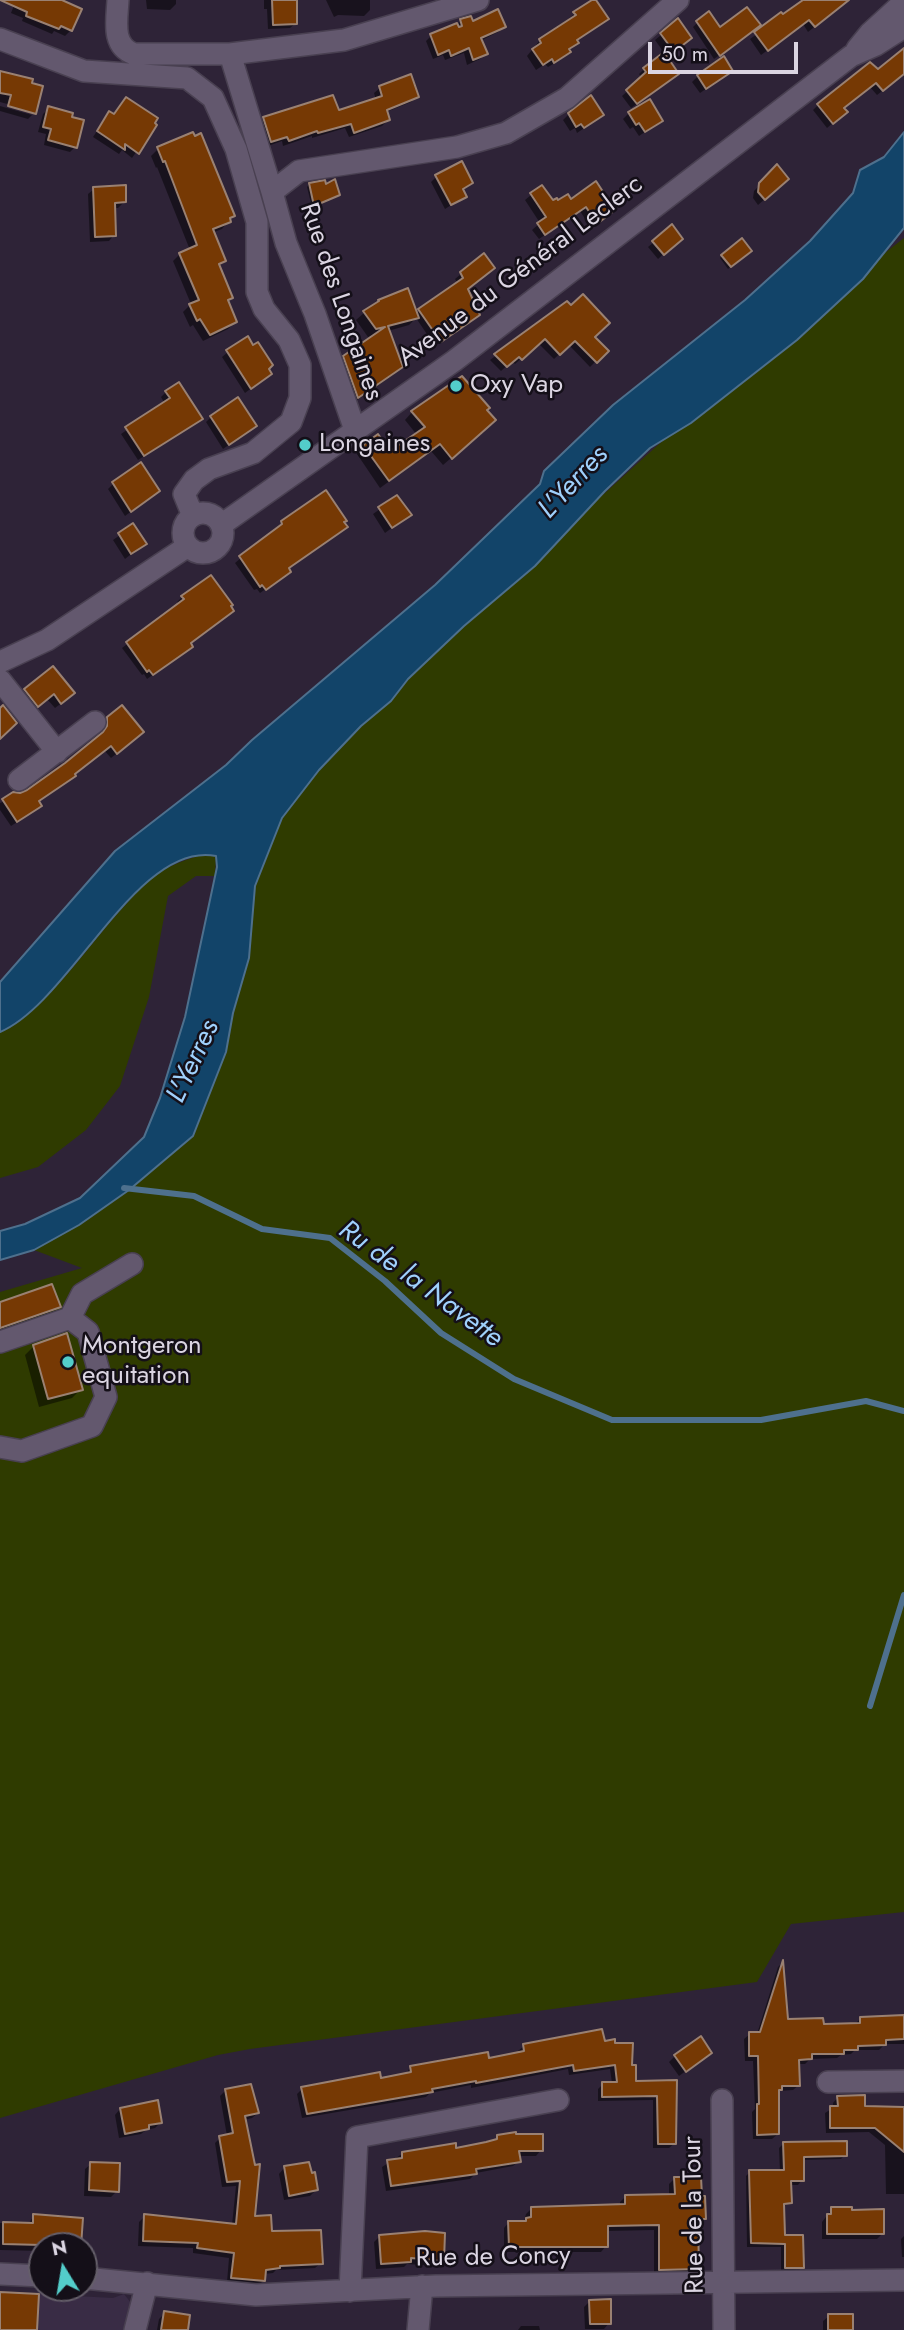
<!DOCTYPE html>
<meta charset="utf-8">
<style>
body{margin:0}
#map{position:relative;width:904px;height:2330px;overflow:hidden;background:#2e2337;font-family:Jost,sans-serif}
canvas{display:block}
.north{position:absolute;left:28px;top:2232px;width:70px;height:70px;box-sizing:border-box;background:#140f18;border:2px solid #645e69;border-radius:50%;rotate:349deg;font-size:19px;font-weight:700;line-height:28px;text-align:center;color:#dbd5e2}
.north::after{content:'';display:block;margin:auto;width:24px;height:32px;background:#53cdca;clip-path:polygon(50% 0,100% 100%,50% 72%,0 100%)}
.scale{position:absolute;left:648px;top:42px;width:150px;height:32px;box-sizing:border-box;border:4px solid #dbd5e2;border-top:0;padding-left:9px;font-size:21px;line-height:24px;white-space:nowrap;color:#dbd5e2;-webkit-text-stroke:5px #140f18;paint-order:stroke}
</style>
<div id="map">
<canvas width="904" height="2330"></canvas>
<div class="north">N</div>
<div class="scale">50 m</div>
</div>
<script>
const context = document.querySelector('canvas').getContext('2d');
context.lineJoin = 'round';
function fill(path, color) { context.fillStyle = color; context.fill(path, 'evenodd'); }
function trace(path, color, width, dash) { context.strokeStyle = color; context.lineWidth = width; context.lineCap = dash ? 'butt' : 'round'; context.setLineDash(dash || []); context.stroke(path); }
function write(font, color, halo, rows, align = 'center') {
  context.font = font + ' Jost,sans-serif'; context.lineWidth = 5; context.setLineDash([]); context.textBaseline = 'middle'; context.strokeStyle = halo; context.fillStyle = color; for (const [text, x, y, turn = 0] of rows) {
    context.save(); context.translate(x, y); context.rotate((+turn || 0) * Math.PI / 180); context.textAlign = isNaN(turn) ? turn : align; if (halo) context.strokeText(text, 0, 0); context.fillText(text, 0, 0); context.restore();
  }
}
fill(new Path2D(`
 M0,2292L113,2298L124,2294L131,2303L123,2330H0Z`), '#392c45');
fill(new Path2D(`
 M904,238V1912L791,1924L757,1982L250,2049L218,2055L0,2118V1292L82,1268L34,1250L79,1225L129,1190L193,1136L226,1052L233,1013L249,958L255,886L282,818L319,770L361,726L391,701L408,679L464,626L526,574L515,575C642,459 768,343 904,238Z
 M204,854L216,856L215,876H196L168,896L149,997L120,1086L86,1130L38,1167L0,1178V1032C45,1013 93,938 128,902C135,894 142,885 150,878C166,866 186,860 204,854Z`), '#2f3b00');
const water = new Path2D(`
 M904,132V228L863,279L797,340L691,423L650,448L605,491L535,566L464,626L408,679L391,701L361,726L319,770L282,818L255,886L249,958L233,1013L226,1052L193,1136L129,1190L79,1225L34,1250L0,1260V1231L25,1224L80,1198L144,1137L160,1098L185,1017L217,867L216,856C137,840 70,1003 0,1032V982L115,851L226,765L252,740L435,585L540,484L544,471L613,405L745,300L810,241L853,193L860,170L884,157Z`);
fill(water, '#124469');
trace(water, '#4e708d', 2);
fill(new Path2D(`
 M16,0H57L71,30L65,36L54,31L52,34L22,21L23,18L11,13Z
 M146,0H176V4L170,10L147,9Z
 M264,0H295L296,23L290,28L268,29L267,9H264Z
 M326,0H370V10L364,16L338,15L334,17Z
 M805,0H848L808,32L803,24L761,55L750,39Z
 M575,13L606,19L576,41L563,58L548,67L545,64L536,70L527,56L540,40L570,21L569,19Z
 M461,21L504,26L498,32L480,41L486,53L480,59L467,65L464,53L445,60L443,55L433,59L426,41L431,36L456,26Z
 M698,22L719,29L754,30L714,59L693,27Z
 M661,35L684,44L665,57L672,79L631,108L622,96L642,78L639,74L644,69L665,54L655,40Z
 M904,51V74L877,95L870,87L843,109L840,117L827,128L813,110L818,105L878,72Z
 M0,72L31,80L30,85L41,88L33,114V111L0,102Z
 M698,76H725L700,93L692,82Z
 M380,88L417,96L411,102L386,112L388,120L382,126L349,137L345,128L312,138V136L283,146L282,141L265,147L258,124L264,119L338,113L376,100L374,93Z
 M0,106L32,115L28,119L0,111Z
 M49,108L75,147L70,152L44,145L46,134L38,132L43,114Z
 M109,113L155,125L132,158L122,150L119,154L93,137Z
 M629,113L661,121L639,136L633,127L630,129L623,119Z
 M569,114L596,120L577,133L575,128L570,131L563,120Z
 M192,135L233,215L222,229L212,233L224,260L218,266L231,297L227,302L235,322L228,329L203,341L193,325L190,327L183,312L191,304L173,261L180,254L190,250L157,167L156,168L151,156L158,149Z
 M777,167L781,185L758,205L753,198L754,191Z
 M436,177L471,183L462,190L465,196L445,209L431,182Z
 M309,184L336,197L312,207L307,187Z
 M595,184L607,215L591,228L580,211L539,239L532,230L540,223L525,200L531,195L542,187L552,203L570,201Z
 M94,189L124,202L118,208H113L114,235L109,241L90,242L88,194Z
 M672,227L680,239L658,259L648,247Z
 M748,253L728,269L720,258L722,256Z
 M484,255L466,290L472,320L435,346L416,318L409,325L388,331L401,367L393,375L350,405L336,366L377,334L368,337L356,320L365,312L416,314L458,284L455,279Z
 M566,303L606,351L590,367L569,345L554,359L538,343L515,364L512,361L501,371L490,360Z
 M228,352L267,369L270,374L245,393L222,357Z
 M166,392L201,419L138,460L121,434L165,404L161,397Z
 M485,410L486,428L443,465L431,451L380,488L357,454L365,446L390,453L417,435L405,420L412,412Z
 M211,417L255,426L223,449L206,422Z
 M113,484L152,496L125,516L108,489Z
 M397,497L409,515L385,533L373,514Z
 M282,523L340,532L287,569L284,576L260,593L257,589L254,590L235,563Z
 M133,526L145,543L125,559L113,540Z
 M182,597L232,611L189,643L186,651L147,679L144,674L142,675L122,648L179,604L177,602Z
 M53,668L67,699L55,708L47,699L32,711L19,696Z
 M108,719L136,738L111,758L104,750L73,775L68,782L37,802L40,806L34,811L11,826L0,810V803L20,795L66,764L102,734V725Z
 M0,1304L59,1307L49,1316L0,1333Z
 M34,1346L81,1389L72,1398L39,1407L25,1355Z
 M781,1964L786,2021L822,2026L854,2025L860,2019L904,2017V2044H885L879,2050H855L851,2054L841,2055L837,2058L810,2059L805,2064H797L799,2085L793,2090L779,2091L778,2134L772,2139H753L752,2112L755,2109L753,2061H745L744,2039L750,2034H757L778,1967Z
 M603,2043L631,2067L634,2083L675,2082V2143L669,2148H653V2100L598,2101V2089L603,2084L612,2083L610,2069L569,2075L568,2069L471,2088V2085L430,2093L426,2097L302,2118L297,2094L302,2089L406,2075L410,2067L488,2060L519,2054L518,2051L524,2046Z
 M710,2053L679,2076L669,2062L675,2056Z
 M225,2091L258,2113L252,2118L244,2120L253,2218L270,2233L321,2263L315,2268L276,2270L273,2273L264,2274L263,2281L258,2286L227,2282L229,2258L193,2253V2248L138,2246L139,2222L145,2216L232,2225L236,2186L222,2187L215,2143L220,2138L227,2136L220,2096Z
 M838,2097L863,2107L904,2109V2194H886L885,2145L869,2132L826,2133L825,2113L833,2108V2103Z
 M120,2109L161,2122L155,2128L146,2130L141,2134L119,2138L115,2115Z
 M498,2137L541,2150L536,2156H518L519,2161L513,2166L476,2173L470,2179L386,2191L382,2167L402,2154L455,2150L492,2142Z
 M784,2143L845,2155L841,2159L802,2160V2180L798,2185H790V2202L783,2207V2236L802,2267L798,2272H781V2247H747L746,2176L750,2172H780L779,2148Z
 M91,2164L117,2191L111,2197L84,2196L85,2169Z
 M284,2168L316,2190L310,2196L284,2200L279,2174Z
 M674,2179L700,2197L704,2218L696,2224L698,2269L692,2274L654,2275V2230L606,2231V2246L601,2252H504V2228L509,2222H524L526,2214L532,2208L620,2206V2202L626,2196H669V2184Z
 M832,2209L851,2211L883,2233L877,2239H822V2222Z
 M34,2216L81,2219L80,2246H42V2251L0,2250V2223L28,2224Z
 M380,2236L442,2261L436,2266L407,2264L404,2267L376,2269L374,2242Z
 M904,2236V2257H902L901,2239Z
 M590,2301L609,2323L604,2329H585L584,2307Z
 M165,2313L186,2330H157L159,2319Z
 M829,2316L851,2330H823V2321Z
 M521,2326H539L540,2330H494H518Z`), '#0007');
trace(new Path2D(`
 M124,1188L194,1196L262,1229L330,1238L385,1281L441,1333L514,1379L612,1420H761L866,1401L904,1411
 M870,1706L904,1595`), '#4e708d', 6);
const building = new Path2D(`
 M0,0H62L82,9L72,31L61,26L59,29L26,16L27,12Z
 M272,0H297V24L273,25Z
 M592,0H596L609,19L577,40L579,43L569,49L571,52L554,63L552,59L543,65L532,49L541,43L539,39L576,15L573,12Z
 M803,0H849L815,27L809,20L768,51L754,32L781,12L783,14Z
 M747,7L761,25L720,56L696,21L709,11L720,27Z
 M498,9L506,27L481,38L488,54L473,60L469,48L451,56L449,50L438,55L430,34L457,23L459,27L462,26L460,19L471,16L473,21Z
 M678,18L692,38L674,52L660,33Z
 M904,48V74L883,91L876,83L844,108L848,112L833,124L817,104L870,62L878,69Z
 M664,52L679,74L637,104L626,90L646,72L643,68Z
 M724,56L733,71L706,89L697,75Z
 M0,71L33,79L32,83L43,86L36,114L8,106L11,95L0,93Z
 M411,74L419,97L387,110L390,120L354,133L351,124L318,133L317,131L289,141L287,137L271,142L263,117L333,95L339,110L382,96L379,86Z
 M591,95L604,115L584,128L581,124L576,127L568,113Z
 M126,97L158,118L155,123L157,125L139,154L125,144V150L97,131L109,111L114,114Z
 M650,99L663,121L645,132L639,123L636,125L628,112Z
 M48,106L73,113L72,117L84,120L77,148L48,140L51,129L43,127Z
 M193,132L195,136L201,133L235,216L230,218L231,222L213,229L226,261L219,264L233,298L228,300L237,322L210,335L200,319L197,321L189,304L199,300L179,253L197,245L165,161L163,162L157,147Z
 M462,161L473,183L463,189L467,197L451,205L435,175Z
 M777,164L789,179L765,200L758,192L759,183Z
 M335,179L340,195L314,206L309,183L325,180L326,184Z
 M596,181L615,210L597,224L586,207L545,235L537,223L546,217L530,193L542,185L553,200L557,198L558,200L568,194L571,199Z
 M126,185V202L115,203L116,236L95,237L93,187Z
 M672,224L683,239L664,255L652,241Z
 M742,238L752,251L731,267L721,255Z
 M484,253L495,268L468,289L480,315L441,342L418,309L463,278L460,272Z
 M408,288L419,318L388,326L403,367L358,398L343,356L385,327L376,329L363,311L379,301L378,300Z
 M583,294L610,323L595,337L609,351L597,363L575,341L560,355L545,339L522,360L519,357L507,367L494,354L567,301L571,305Z
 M248,336L253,345L258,342L273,365L269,369L272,374L251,389L226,350Z
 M462,376L490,408L487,410L496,420L452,459L440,444L389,481L363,445L378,434L390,451L425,427L411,411Z
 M179,382L203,419L144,456L125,427L170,398L165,391Z
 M238,397L257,426L229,445L210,416Z
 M141,462L160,491L131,512L112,482Z
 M326,490L347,521L344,522L348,527L289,568L291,572L266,590L262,585L260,587L239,556L282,524L281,521Z
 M397,495L412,515L392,528L378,507Z
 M133,523L147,544L131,554L118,533Z
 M211,575L233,605L231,606L234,611L191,643L193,647L153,675L149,670L147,672L126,642L184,599L181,596Z
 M53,666L75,693L61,704L54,694L38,707L24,689Z
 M3,705L17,723L0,739V708Z
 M122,705L144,732L117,754L111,746L75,774L76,776L39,801L42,806L17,822L2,799L13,792L20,793L27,790L65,763L103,732L107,726V717Z
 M52,1284L61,1307L0,1328V1302Z
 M67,1333L83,1390L48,1399L33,1345Z
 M783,1960L788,2019L823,2018L824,2024L860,2023V2017L904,2015V2039L886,2040V2045L858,2046V2050H844V2054H812V2059L799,2060L800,2086H782V2090H779V2134L757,2135V2104H759L758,2056H749V2032H760Z
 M602,2029L605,2041L615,2039V2043H633L632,2065H636V2081L677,2080L676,2144H658L657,2096L602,2097V2082H617L615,2065L574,2071L573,2065L476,2083V2081L432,2089L433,2092L307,2114L301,2087L380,2072L381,2078L411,2072L410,2066L488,2052L489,2058L524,2051L523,2044Z
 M701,2036L712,2053L686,2072L674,2055Z
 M251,2084L259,2113L245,2116L255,2165L260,2164L255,2216L271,2215L272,2231L321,2230L323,2264L280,2266V2268L266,2270L265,2281L231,2278L234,2253L197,2248L198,2243L143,2241L144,2214L236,2224L240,2181L227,2182L219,2136L233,2133L225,2089Z
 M865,2095V2106L904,2107V2152L875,2128H830V2106H838L837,2096Z
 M158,2100L162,2123L149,2125V2129L125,2134L120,2108Z
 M516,2132V2134H543V2151H519L521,2162L476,2169L477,2174L391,2186L387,2160L402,2158V2152L456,2143V2148L486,2142L497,2139V2135Z
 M847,2141V2156L804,2157V2181H791L792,2203L784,2204L785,2235H803L804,2268H785V2244L751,2243L749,2170H784L783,2142Z
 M90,2162L120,2163L119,2192L89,2190Z
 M309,2162L312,2173L315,2172L318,2190L289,2196L284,2166Z
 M674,2177H701L702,2196H705L706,2219H698L699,2269L659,2270V2225L608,2226V2247H509L508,2221H526V2218L531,2217V2207L625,2204V2195L675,2194Z
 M831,2207H852V2210L884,2209V2234H827V2214H831Z
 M33,2214L83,2218L81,2246L3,2244V2222L33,2223Z
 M425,2231L445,2233L444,2261L411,2258V2262L381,2264L379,2235Z
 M0,2292L39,2294L37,2330H0Z
 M611,2299V2324H590L589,2300Z
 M164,2311L190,2315L188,2330H161Z
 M828,2314H853V2330H828Z`);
fill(building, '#763904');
trace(building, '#9a8172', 2);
const minor = new Path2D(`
 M118,0C117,20 111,46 134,54H230L344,40L478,0
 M0,39L84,71L187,78L213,98L236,149L257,222V292L264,309L289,340L300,365V398L291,422L253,453L209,469L194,480L184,494L193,516
 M857,49L870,33L904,2
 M230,54L272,192
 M355,430L315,314L286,243L272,192L299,171L457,147L506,133L567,98L678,0
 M183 533a20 20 0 1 1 40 0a20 20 0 1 1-40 0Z
 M221,525L454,361L851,56L876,45L904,27
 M0,662L47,640L188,546
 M0,680L57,752
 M19,780L95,722
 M0,1342L70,1318L82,1294L132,1264
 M0,1447L22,1451L92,1426L106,1397L88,1332L70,1318
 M828,2082L904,2081
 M722,2100L724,2330
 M0,2274L42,2276
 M84,2278L256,2295L436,2286L904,2280
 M350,2291L357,2137L558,2100
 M135,2330L147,2283
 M418,2330L422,2286`);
trace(minor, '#494051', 24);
trace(minor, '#63586e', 21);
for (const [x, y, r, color] of [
 [456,386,7,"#53cdca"],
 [305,445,7,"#53cdca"],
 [68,1362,7,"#53cdca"]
]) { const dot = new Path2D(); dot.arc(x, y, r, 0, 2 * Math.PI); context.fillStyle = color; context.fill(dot); trace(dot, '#140f18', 2.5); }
write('26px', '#dbd5e2', '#140f18', [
 ["Avenue du Général Leclerc",521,272,-37],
 ["Rue des Longaines",340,302,71],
 ["Rue de la Tour",695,2215,-91],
 ["Rue de Concy",493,2258,-1]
]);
write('26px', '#dbd5e2', '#140f18', [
 ["Oxy Vap",470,386],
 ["Longaines",319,445],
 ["Montgeron",82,1347],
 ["equitation",82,1377]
], 'left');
write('italic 28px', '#9fd0fc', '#140f18', [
 ["L'Yerres",574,483,-47],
 ["L'Yerres",194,1062,-65],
 ["Ru de la Navette",420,1285,36]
]);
</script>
